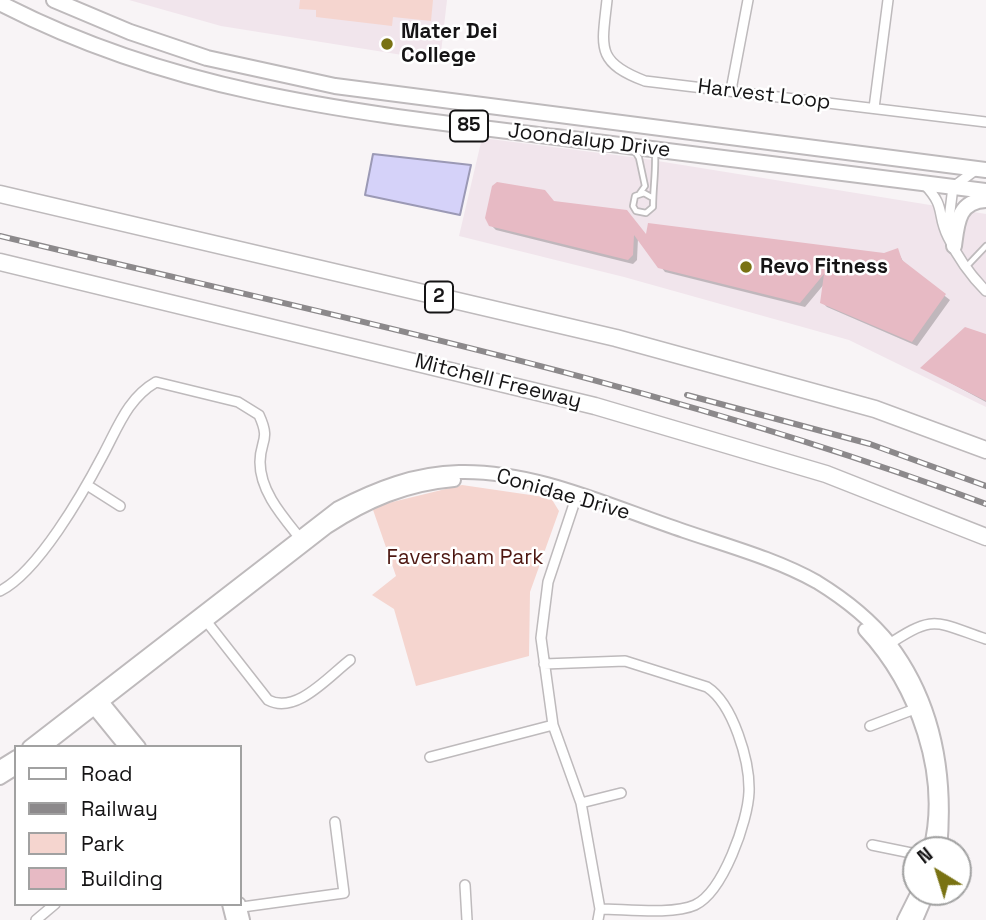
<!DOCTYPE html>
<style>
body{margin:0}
#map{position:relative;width:986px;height:920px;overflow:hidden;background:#f8f4f6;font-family:"Space Grotesk",sans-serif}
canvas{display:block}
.legend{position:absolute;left:14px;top:745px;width:228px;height:161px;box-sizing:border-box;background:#fff;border:2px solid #a1a1a1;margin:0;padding:9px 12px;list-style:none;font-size:21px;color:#151415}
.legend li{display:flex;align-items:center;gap:14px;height:35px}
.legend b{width:35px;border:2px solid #a1a1a1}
.north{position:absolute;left:902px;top:836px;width:70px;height:70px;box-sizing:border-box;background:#fff;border:2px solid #a1a1a1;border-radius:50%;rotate:322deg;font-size:19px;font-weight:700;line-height:28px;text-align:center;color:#151415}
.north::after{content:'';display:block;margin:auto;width:24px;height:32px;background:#797213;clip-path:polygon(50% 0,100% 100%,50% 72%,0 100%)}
</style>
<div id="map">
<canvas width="986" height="920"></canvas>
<ul class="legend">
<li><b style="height:9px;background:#fff"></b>Road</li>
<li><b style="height:9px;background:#8c898b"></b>Railway</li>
<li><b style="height:19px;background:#f5d5cf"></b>Park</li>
<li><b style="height:19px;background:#e7bac4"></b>Building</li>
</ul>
<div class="north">N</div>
</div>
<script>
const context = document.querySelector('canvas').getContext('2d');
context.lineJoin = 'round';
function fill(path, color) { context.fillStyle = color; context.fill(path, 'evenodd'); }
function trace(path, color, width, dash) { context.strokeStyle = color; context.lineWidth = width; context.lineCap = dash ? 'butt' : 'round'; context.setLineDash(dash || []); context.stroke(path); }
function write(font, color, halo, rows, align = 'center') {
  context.font = font + ' "Space Grotesk",sans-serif'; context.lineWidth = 5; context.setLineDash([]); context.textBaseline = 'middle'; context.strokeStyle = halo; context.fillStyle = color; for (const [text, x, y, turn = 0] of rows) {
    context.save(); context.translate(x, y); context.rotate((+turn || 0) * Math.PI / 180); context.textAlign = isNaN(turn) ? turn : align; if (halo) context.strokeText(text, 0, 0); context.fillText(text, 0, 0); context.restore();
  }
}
fill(new Path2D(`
 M129,0H447L440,61L221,26Z
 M482,138L639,158L986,214V407L849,340L624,277L459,236Z`), '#f1e5ec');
fill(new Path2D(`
 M300,0H433L431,21L393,17L392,26L316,17V10L299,9Z
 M462,485L551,498L559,511L530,592L529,656L416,686L394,609L372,595L396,576L372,507Z`), '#f5d5cf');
const water = new Path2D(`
 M373,154L471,165L460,215L365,195Z`);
fill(water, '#d5d2f9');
trace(water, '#9b99b5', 2);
fill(new Path2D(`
 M555,203L648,237L884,254L897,250L905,265L950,300L917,346L827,307L822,302L825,283L805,307L665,272L638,238L637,260L633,264L496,230L491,225Z
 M986,336V402L923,368Z`), '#0003');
fill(new Path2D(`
 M497,182L545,190L554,201L627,210L646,234L648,223L884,253L898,248L902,260L946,294L912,342L820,303L824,274L800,303L658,268L634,235L633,255L628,260L489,226L485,218L492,186Z
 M965,327L986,334V401L920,368Z`), '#e7bac4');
const lane = new Path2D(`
 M634,150L639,158L645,186L640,193
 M651,197L644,193L635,196L633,206L636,211L646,213L653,207C653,188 656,172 655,153
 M967,266L986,246`);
const street = new Path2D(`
 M607,0C602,47 595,62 645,81L986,122
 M731,90L748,0
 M874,108L888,0
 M924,184C947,208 936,213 948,237C957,256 971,276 986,291
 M948,227L953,187L977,169
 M87,485L120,506
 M577,495L548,582L541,638L553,725L581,803L600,909L598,920
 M0,591C38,572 83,493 103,455C118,427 128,398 156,382L238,402L259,415C271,441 260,440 260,462C260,493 285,519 303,542
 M203,617L268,700C296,715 328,677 350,660
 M886,646C935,614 933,621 986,639
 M544,664L625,661L707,687C733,704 750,761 749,792C748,821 723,892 695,905C673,915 625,909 600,909
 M870,726L920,707
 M430,757L553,725
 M581,803L621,793
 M872,845L916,854
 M465,885L467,920
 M235,908L344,893L335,822
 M36,920L55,904`);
const secondary = new Path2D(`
 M865,630C917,686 949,775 930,850
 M99,698L139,747
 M91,704L126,747
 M29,747L338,508C377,488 415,473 459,472C535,470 612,507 684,531C728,546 776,559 817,582C843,598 871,620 890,644C936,705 947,776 940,850
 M44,747L327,527C367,501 406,484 454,480
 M0,767L16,757
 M0,778L16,768
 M229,904L233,920
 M239,904L243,920
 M904,920L918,892
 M916,920L928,892`);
const primary = new Path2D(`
 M54,0L130,32L207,58L335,86L986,170
 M0,3C177,95 361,113 556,137C699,155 843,173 986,191
 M954,246C957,223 958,201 986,200`);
const highway = new Path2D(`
 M0,194L616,338L875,409L986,450
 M0,262L595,406L826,474L986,537`);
trace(lane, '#bebabc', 8);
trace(street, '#bebabc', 12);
trace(secondary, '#bebabc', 16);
trace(primary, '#bebabc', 18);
trace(highway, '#bebabc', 19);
trace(lane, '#fff', 4.5);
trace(street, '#fff', 9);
trace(secondary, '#fff', 12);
trace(primary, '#fff', 14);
trace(highway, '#fff', 16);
const rail = new Path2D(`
 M0,236C331,316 667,384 986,504
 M687,395L870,444L986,486`);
trace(rail, '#8c898b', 6);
trace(rail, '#fff', 3.5, [10]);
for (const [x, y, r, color] of [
 [387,44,7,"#797213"],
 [746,267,7,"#797213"]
]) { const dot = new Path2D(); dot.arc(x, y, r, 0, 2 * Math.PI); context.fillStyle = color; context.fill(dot); trace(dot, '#fff', 2.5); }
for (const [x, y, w] of [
 [469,126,38],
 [439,297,28]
]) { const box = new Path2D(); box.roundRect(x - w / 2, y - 15.5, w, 31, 5); context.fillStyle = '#fff'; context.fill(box); trace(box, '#151415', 2); }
write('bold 19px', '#151415', null, [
 ["85",469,126],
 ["2",439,297]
]);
write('bold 21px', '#151415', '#fff', [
 ["Mater Dei",401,32],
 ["College",401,56],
 ["Revo Fitness",760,267]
], 'left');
write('21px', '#151415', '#fff', [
 ["Harvest Loop",764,95,7],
 ["Joondalup Drive",589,141,7],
 ["Mitchell Freeway",498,382,14],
 ["Conidae Drive",563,495,16]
]);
write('21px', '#4d1711', '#fff', [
 ["Faversham Park",465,558]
]);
</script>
